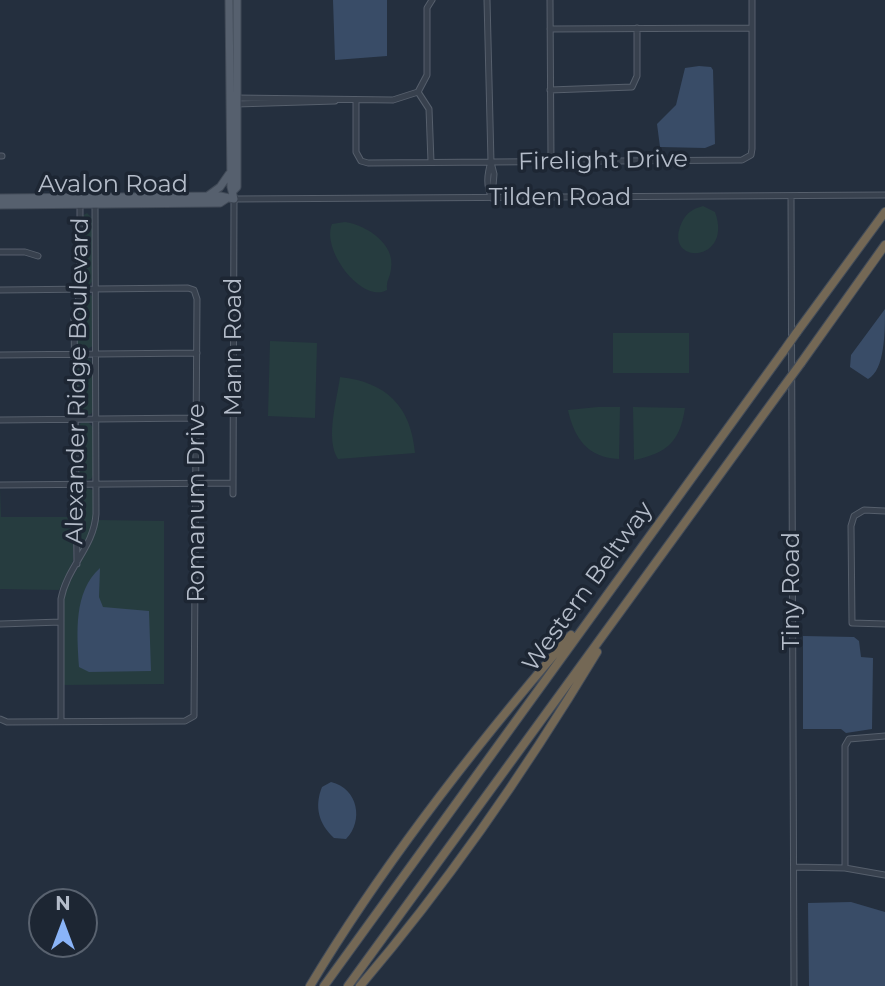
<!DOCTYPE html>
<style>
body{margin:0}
#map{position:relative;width:885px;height:986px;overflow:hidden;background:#242f3e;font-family:Montserrat,sans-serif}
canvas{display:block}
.north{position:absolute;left:28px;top:888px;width:70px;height:70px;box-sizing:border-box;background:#1d2633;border:2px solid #59626f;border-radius:50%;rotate:0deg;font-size:19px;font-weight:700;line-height:28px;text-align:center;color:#b4bcc9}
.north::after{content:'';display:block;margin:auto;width:24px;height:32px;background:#8ab4f8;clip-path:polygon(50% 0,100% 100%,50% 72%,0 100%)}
</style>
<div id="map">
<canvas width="885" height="986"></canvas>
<div class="north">N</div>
</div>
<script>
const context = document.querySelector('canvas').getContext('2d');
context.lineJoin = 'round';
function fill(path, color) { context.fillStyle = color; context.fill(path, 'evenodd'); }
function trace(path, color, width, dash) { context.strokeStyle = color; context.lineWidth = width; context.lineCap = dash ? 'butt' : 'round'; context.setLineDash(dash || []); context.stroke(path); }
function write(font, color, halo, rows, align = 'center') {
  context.font = font + ' Montserrat,sans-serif'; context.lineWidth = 7; context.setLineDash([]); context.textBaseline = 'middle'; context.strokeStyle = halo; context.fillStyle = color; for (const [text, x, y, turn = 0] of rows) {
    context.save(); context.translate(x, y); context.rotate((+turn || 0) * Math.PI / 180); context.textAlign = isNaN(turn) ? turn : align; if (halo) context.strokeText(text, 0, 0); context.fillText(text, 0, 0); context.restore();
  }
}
fill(new Path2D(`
 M703,206L715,212C734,264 661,266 682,222C687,212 693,209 703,206Z
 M87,213L92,218L93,280L89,286L82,281V216Z
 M345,222C366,225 396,244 391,269C390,278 386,280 387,290C362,304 321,250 332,224Z
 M87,292L93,297V346L83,351L76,345V320L83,293Z
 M613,333H689V373H613Z
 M270,341L317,343L315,418L268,416Z
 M88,357L93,364L94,409L91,414L83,416L77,411L76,362Z
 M340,377C386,382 411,406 415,453L338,459C325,439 337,400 340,377Z
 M598,407H620L619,459C588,458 574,438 568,410Z
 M633,407L685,408C680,442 667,453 634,460Z
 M88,422L93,427L94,474L91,479L84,481L78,478L76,428L81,423Z
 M0,487L1,517H73V561L59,590L0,589Z
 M83,487L93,490C98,512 91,532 81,551L78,550V490Z
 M98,520L164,521V684L64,685V593L92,542Z`), '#263c3f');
fill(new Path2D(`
 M333,0H387V56L335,60Z
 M699,66L711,67L713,70L715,144L705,148L660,147L657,124L676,105L685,68Z
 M885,309C885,332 885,370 868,379L850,367L851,355Z
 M100,568L99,597L103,607L149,611L151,671L89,672L79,667C77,634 73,592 100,568Z
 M803,636L854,637L859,641L861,657L873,658L872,729L846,733L841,729H803Z
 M331,782C358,788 364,821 346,839L334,838C319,824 314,807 322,787Z
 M851,902L885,912V986H809L808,903Z`), '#394c67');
const minor = new Path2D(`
 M487,0L491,162L494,174L492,198
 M550,0L551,161
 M550,29L752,28
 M550,90L632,87L637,76V28
 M418,92L429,109L431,162
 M236,98L393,100L418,92L427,75V8L432,0
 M356,100V152L361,161L368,163L742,160L751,155L752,149V0
 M236,104L335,101
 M0,156H2
 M491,162C487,175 486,186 492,198
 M791,196L794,986
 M0,252H25L38,256
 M0,290L188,288L194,290L197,299L194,716L185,721L7,722L0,719
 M0,355L197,353
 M0,420L197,418
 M0,485L233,483
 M233,494L234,199L885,195
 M885,511L864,510L854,516L851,526L852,623L885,624
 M77,564L74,319L80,293V200
 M0,624L61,622
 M61,721V599C67,567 94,547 96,514L95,204
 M794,867L845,868L885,875
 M845,868V746L849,739L885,736`);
const major = new Path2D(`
 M234,190L237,187V0
 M209,195L220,187L229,174
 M0,198L220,196L234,199L231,187L229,0
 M0,205L220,203L226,199`);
const highway = new Path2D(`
 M797,332L885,212
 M801,363L885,245
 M310,986C385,861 476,745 571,635
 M324,986L783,352
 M348,986L782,389
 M360,986C448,883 527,768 597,652`);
trace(minor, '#565f6c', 7);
trace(major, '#414a57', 9);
trace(highway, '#434c59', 10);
trace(minor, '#38414e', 5);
trace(major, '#56606e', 7);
trace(highway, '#746855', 8);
const highwayBridge = new Path2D(`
 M783,352L797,332
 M782,389L801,363`);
trace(highwayBridge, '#434c59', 10, []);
trace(highwayBridge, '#746855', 8);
write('24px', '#b4bcc9', '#1d2633', [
 ["Firelight Drive",603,161,-1],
 ["Avalon Road",113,185],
 ["Tilden Road",560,198],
 ["Mann Road",234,347,-90],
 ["Alexander Ridge Boulevard",78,381,-89],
 ["Romanum Drive",197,503,-90],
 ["Western Beltway",588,587,-54],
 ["Tiny Road",792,591,-90]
]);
</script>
